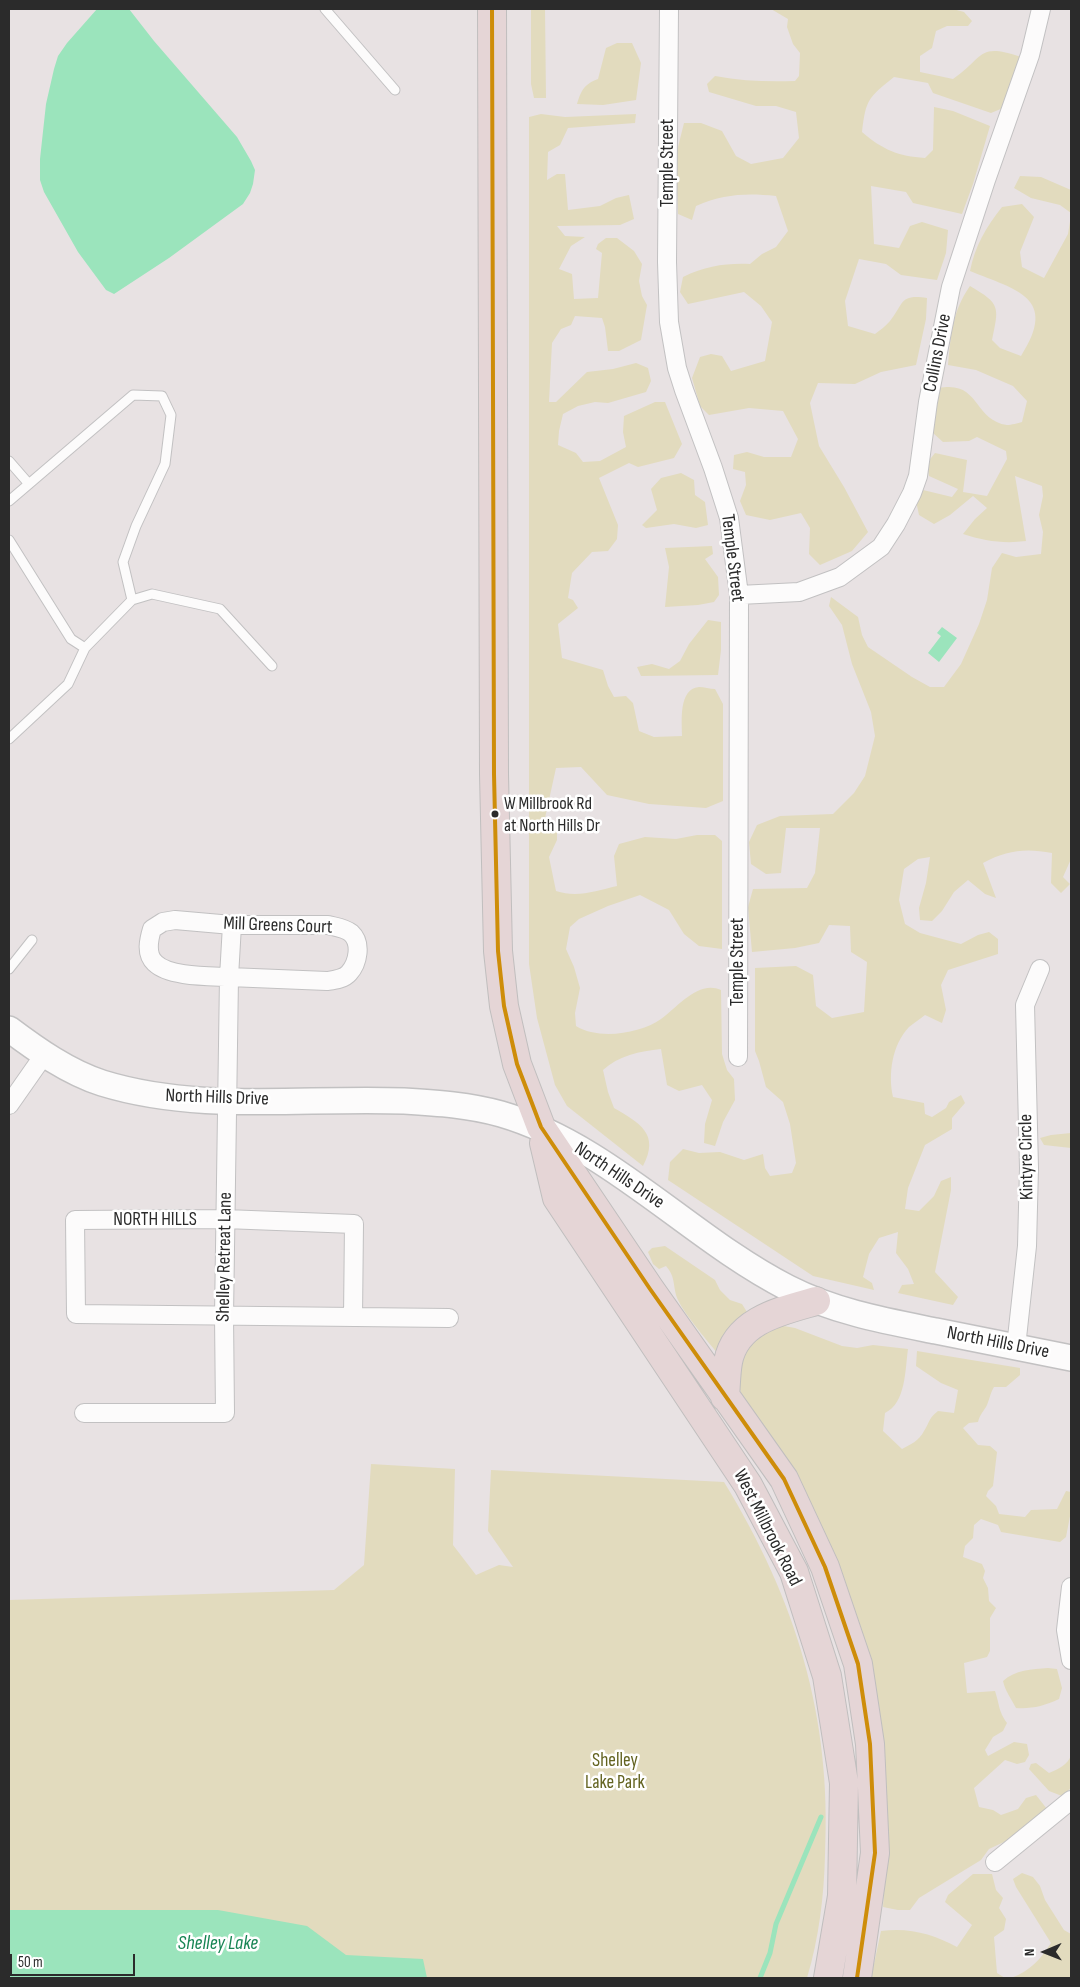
<!DOCTYPE html>
<style>
body{margin:0}
#map{position:relative;width:1080px;height:1987px;overflow:hidden;background:#e8e2e3;font-family:"Sofia Sans Condensed",sans-serif}
canvas{display:block}
.frame{position:absolute;inset:0;border:10px solid #2b2b2b;pointer-events:none}
.north{position:absolute;left:1020px;top:1927px;width:50px;height:50px;-webkit-text-stroke:4px #fff;paint-order:stroke;rotate:269deg;font-size:14px;font-weight:700;line-height:20px;text-align:center;color:#2b2b2b}
.north::after{content:'';display:block;margin:auto;width:18px;height:22px;background:#2b2b2b;clip-path:polygon(50% 0,100% 100%,50% 72%,0 100%)}
.scale{position:absolute;left:10px;top:1954px;width:125px;height:22px;box-sizing:border-box;border:2px solid #2b2b2b;border-top:0;padding-left:6px;font-size:15px;line-height:18px;white-space:nowrap;color:#2b2b2b;-webkit-text-stroke:4px #fff;paint-order:stroke}
</style>
<div id="map">
<canvas width="1080" height="1987"></canvas>
<div class="frame"></div>
<div class="north">N</div>
<div class="scale">50 m</div>
</div>
<script>
const context = document.querySelector('canvas').getContext('2d');
context.lineJoin = 'round';
function fill(path, color) { context.fillStyle = color; context.fill(path, 'evenodd'); }
function trace(path, color, width, dash) { context.strokeStyle = color; context.lineWidth = width; context.lineCap = dash ? 'butt' : 'round'; context.setLineDash(dash || []); context.stroke(path); }
function write(font, color, halo, rows, align = 'center') {
  context.font = font + ' "Sofia Sans Condensed",sans-serif'; context.lineWidth = 5; context.setLineDash([]); context.textBaseline = 'middle'; context.strokeStyle = halo; context.fillStyle = color; for (const [text, x, y, turn = 0] of rows) {
    context.save(); context.translate(x, y); context.rotate((+turn || 0) * Math.PI / 180); context.textAlign = isNaN(turn) ? turn : align; if (halo) context.strokeText(text, 0, 0); context.fillText(text, 0, 0); context.restore();
  }
}
fill(new Path2D(`
 M531,9H545L546,98H534L531,84Z
 M771,9H953L964,12L972,21L968,26H947L936,31L932,48L920,56V72L953,79C985,57 977,42 1021,57L1003,108L991,113L933,93L928,83L894,77C868,98 866,99 862,132C883,150 898,156 925,158L933,150L934,107L953,111L990,126L973,184L962,214L913,203L906,192L871,186L874,244L899,248L910,226L922,222L948,230L946,253L937,280L901,275L886,264L859,259L845,301L848,326L875,334C880,330 886,326 890,321C904,304 899,294 927,298L926,319L916,365L881,372L855,384L818,383L810,403L819,446L844,487L868,532L852,551L820,565L809,554L810,528L801,513L770,520L746,515L740,501L746,485L745,472L733,469L734,455L747,452L764,457H791L798,439L783,411L749,408L709,415L700,406L692,378L700,357L711,354L722,356L731,371L765,361L772,322L761,306L744,292L688,304L680,292L683,277C706,266 726,263 750,264L762,254L776,247L788,231L776,196C746,193 724,194 696,206L692,220L678,214L676,155L684,123H701L722,131L736,156L751,164L783,158L799,138L796,112L776,106H756L709,92L707,84L715,76C742,81 768,82 795,81L799,76L800,53L793,44L787,27L788,19Z
 M617,43H632L641,63L636,100L603,105L577,104C581,91 584,84 598,79L606,48Z
 M541,114L565,117L636,114L635,123L568,128L560,145L548,152L547,180L557,174H565L568,210L600,206L616,198L629,195L634,219L620,225L557,226L565,236L585,237L571,246L559,269L572,274L574,299L598,298L602,253L596,249L598,244L606,238H617L634,251L642,264L639,281L642,296L647,305L641,340L619,351H608L605,327L602,318L575,316L571,325L561,329L552,343L549,402H556L587,372L613,369L636,363L648,368L651,381L646,392L608,403L595,402L578,406L563,414L559,431L558,445L576,453L583,462L600,461L626,447L623,432L624,416L655,402H665L682,444L674,458L638,467L629,463L599,478L618,525L617,539L608,551L592,552L572,573L568,598L573,600L578,608L558,624L562,658L603,670L608,686L614,697L626,696L633,703L639,731L654,737L682,736C682,722 678,689 699,687C704,687 710,689 715,689L723,704V801L706,808L649,804L607,795L581,767L556,768L545,818L557,826V840L549,857L556,891C577,898 596,891 617,886L614,856L619,844L645,837L676,839L697,835H715L722,841V949L699,946L684,934L669,910L640,895L608,906L579,919L570,927L566,949L574,967L580,988L575,1013L576,1026C598,1040 640,1034 661,1019C678,1007 698,980 721,990L722,1054L727,1070L734,1079L735,1100L723,1122L715,1146L704,1143L705,1124L712,1100L702,1085L679,1091L667,1085L661,1049C640,1051 618,1056 603,1070L608,1092L614,1108C640,1123 660,1134 643,1166L567,1106L555,1085L537,1018L529,964V117Z
 M1020,176L1041,177L1071,190V213L1060,205L1031,198L1014,188Z
 M1022,204L1034,217L1020,252L1022,267L1044,278L1068,234L1071,215V859L1063,877L1070,884L1061,893L1051,883L1052,853C1026,848 1007,850 983,863L996,898L985,894L968,880L954,892L942,911L932,921L920,920L919,908L926,883L930,857L918,859L904,869L899,900L905,924L920,933L961,944L978,935L989,932L998,939V954L948,970L941,985L946,1010L942,1023L925,1015C920,1019 914,1023 909,1027C892,1045 888,1074 893,1097L924,1103L925,1114L932,1117L946,1108L949,1102L961,1095L965,1103L952,1118V1129L925,1145L908,1188L905,1209L919,1211L934,1196L941,1181L951,1177V1190L935,1272L958,1297L953,1305L898,1293L902,1285L914,1284L908,1269L896,1253L898,1232L879,1238L869,1254L863,1277L872,1283L874,1290L813,1276L668,1180L670,1162L683,1149L699,1153L720,1152L744,1160L763,1154L765,1168L770,1176L792,1173L796,1163L790,1124L783,1102L766,1087L759,1061L755,1051V968L796,966L813,975L816,1006L832,1018L864,1012L867,962L851,952L850,926L829,925L819,943L795,948L752,952L748,907L753,889L807,888L815,873L820,828H786L781,873L766,874L751,864L749,842L757,825L780,816L833,814L854,793L865,776L875,736L871,712L852,664L842,625L829,606L831,597L858,617L862,635L868,647L912,677L930,687H944L961,664L979,624L987,600L992,568L1002,553L1016,557L1041,554L1043,532L1039,515L1043,496L1042,486L1015,476L1026,541C1004,544 984,541 963,534L975,519L987,508L973,496L950,515L934,524L919,515L916,501L923,490L952,497L958,489L929,476L927,463L935,453L967,460L963,492L987,496L1007,459L1006,451L977,437L969,441L943,442L933,433L936,397L939,388C980,380 973,420 1007,425C1011,425 1018,423 1022,422L1027,401L1013,386L976,370L948,365C951,334 952,312 970,286C1001,304 999,307 992,340L1000,348L1021,356C1059,297 1016,290 970,271C975,246 986,227 1002,207Z
 M681,473L694,480L695,495L705,502L708,525L696,528L674,524L646,528L642,525L657,510L651,489L661,478Z
 M712,546L713,554L705,559L718,577L719,595L714,602L698,605L665,607L669,567L665,548Z
 M708,620L721,622V650L718,675L641,676L637,667L652,664L669,669L680,661L689,644Z
 M1071,1133V1148L1044,1145L1040,1138L1051,1135Z
 M665,1246L715,1280L720,1290L730,1300L742,1304L747,1312L718,1354C707,1340 681,1311 676,1295C673,1284 675,1276 666,1266L659,1269L653,1264L648,1252L652,1248Z
 M778,1325L795,1328L842,1346L857,1348L873,1345L908,1349C905,1370 906,1403 885,1413L883,1431L902,1449C911,1444 919,1441 924,1431C930,1422 928,1419 938,1411L954,1413L958,1390L941,1383L916,1366L917,1351L1020,1368V1375L1006,1387H994C990,1393 989,1402 986,1407C982,1413 980,1415 978,1422L969,1423L963,1428L978,1445L990,1446L997,1452L993,1486L988,1491L986,1496L996,1506L999,1514L1025,1517L1031,1510L1057,1509L1066,1491L1071,1492V1511L1066,1537L1060,1542L1001,1532L998,1525L981,1519L974,1525L973,1538L965,1546L963,1557L982,1564L985,1571L983,1578L988,1588L989,1601L996,1608L990,1618V1651L987,1657L964,1663L967,1693L995,1691C1000,1706 998,1710 1007,1723L1003,1731L993,1737L985,1750L988,1756L1014,1742L1027,1744L1029,1755L1025,1762L1017,1764L1005,1760L974,1788L979,1807L993,1810L1001,1815L1018,1809L1026,1798L1036,1795L1047,1809L1021,1834L989,1849L981,1860L919,1898L910,1910H898L883,1907L887,1843L882,1743L738,1385C736,1366 748,1345 763,1332C767,1328 773,1327 778,1325Z
 M371,1464L455,1469L453,1545L476,1575L499,1565L513,1567L488,1531L491,1470L724,1482C796,1600 832,1717 825,1855C824,1896 819,1938 807,1978H9V1600L334,1590L364,1565Z
 M1048,1668L1057,1669L1062,1688L1059,1699C1044,1706 1032,1709 1016,1708C1011,1698 1005,1691 1003,1681C1015,1670 1032,1669 1048,1668Z
 M1071,1755V1788L1062,1796L1049,1791L1029,1769L1031,1764L1036,1763L1049,1773C1058,1769 1068,1765 1071,1755Z
 M1022,1873L1033,1877L1040,1886L1045,1900L1064,1930L1071,1934V1978H1011C1030,1971 1040,1960 1051,1943L1016,1887L1013,1879Z
 M973,1874H992L996,1890L1003,1898L999,1908L1006,1919L1004,1930L994,1937L997,1973L1005,1978H871L881,1931C909,1927 933,1934 957,1947L972,1925L945,1902L948,1895Z`), '#e2dbbe');
fill(new Path2D(`
 M97,9H129L154,41L237,137L251,161L255,170L253,184L250,193L243,204L169,258L114,294L106,290L78,252L44,192L40,180V159L46,104L54,69L58,56L67,43Z
 M942,627L957,638L939,662L928,653L941,636L937,633Z
 M9,1910H218L307,1926L346,1955L423,1959L427,1978H9Z`), '#9be4bc');
trace(new Path2D(`
 M760,1978L770,1953L776,1924L821,1817`), '#9be4bc', 5);
const service = new Path2D(`
 M325,9L395,90
 M9,461L29,484
 M9,501L133,395L162,396L171,415L165,464L136,526L123,562L132,600L85,648L71,639L9,540
 M132,600L152,594L220,609L272,666
 M9,739L68,684L85,648
 M9,969L32,940`);
const minor = new Path2D(`
 M669,9L667,262L669,322L677,368L684,390L713,468L729,518L739,595L738,1057
 M739,595L799,592L840,577L881,547L896,524L912,493L918,476L928,402L951,287L986,180L1030,55L1041,9
 M9,1105L44,1055
 M353,1317L354,1224L225,1219L75,1220L76,1314L449,1318
 M1016,1347L1027,1246L1029,1168L1025,1005L1040,969
 M84,1413H225L224,1316L229,977C209,976 169,977 155,963C145,954 149,939 152,929L163,922L175,920L232,925H328C336,927 345,928 351,933C362,943 358,963 349,973C344,979 334,980 327,981L229,977L232,925
 M1071,1587L1066,1630L1071,1660
 M995,1862L1071,1800`);
const secondary = new Path2D(`
 M9,1029C37,1050 68,1072 102,1083C199,1113 304,1097 404,1101C437,1103 469,1105 501,1114C608,1145 690,1238 788,1288C835,1312 886,1321 936,1331C981,1340 1026,1349 1071,1358`);
const primary = new Path2D(`
 M492,9L494,774L498,951L504,1006L517,1064L541,1127L650,1289L784,1479L825,1567L858,1664L870,1744L875,1853L857,1978
 M544,1143L557,1198L748,1485L794,1572L827,1676L844,1783L842,1896L828,1978
 M725,1397C726,1385 726,1373 728,1362C736,1320 781,1311 816,1301`);
trace(service, '#c2c1c2', 11);
trace(minor, '#c2c1c2', 20);
trace(secondary, '#c2c1c2', 28);
trace(primary, '#c0bebe', 30);
trace(service, '#fcfbfb', 9);
trace(minor, '#fcfbfb', 18);
trace(secondary, '#fcfbfb', 25);
trace(primary, '#e5d5d6', 28);
trace(new Path2D(`
 M492,9L494,774L498,951L504,1006L517,1064L541,1127L650,1289L784,1479L825,1567L858,1664L870,1744L875,1853L857,1978`), '#ce8d09', 4);
for (const [x, y, r, color] of [
 [495,814,4.5,"#2b2b2b"]
]) { const dot = new Path2D(); dot.arc(x, y, r, 0, 2 * Math.PI); context.fillStyle = color; context.fill(dot); trace(dot, '#fff', 2); }
write('18px', '#2b2b2b', '#fff', [
 ["W Millbrook Rd",504,804],
 ["at North Hills Dr",504,826]
], 'left');
write('19px', '#2b2b2b', '#fff', [
 ["Temple Street",668,163,-90],
 ["Collins Drive",938,353,-79],
 ["Temple Street",732,558,83],
 ["Mill Greens Court",278,926,2],
 ["Temple Street",738,962,-90],
 ["North Hills Drive",217,1098,2],
 ["Kintyre Circle",1027,1157,-91],
 ["North Hills Drive",619,1176,34],
 ["NORTH HILLS",155,1220],
 ["Shelley Retreat Lane",225,1257,-89],
 ["North Hills Drive",998,1343,11],
 ["West Millbrook Road",767,1528,63]
]);
write('19px', '#636320', '#fff', [
 ["Shelley",615,1761],
 ["Lake Park",615,1783]
]);
write('italic 20px', '#178554', '#fff', [
 ["Shelley Lake",218,1944]
]);
</script>
